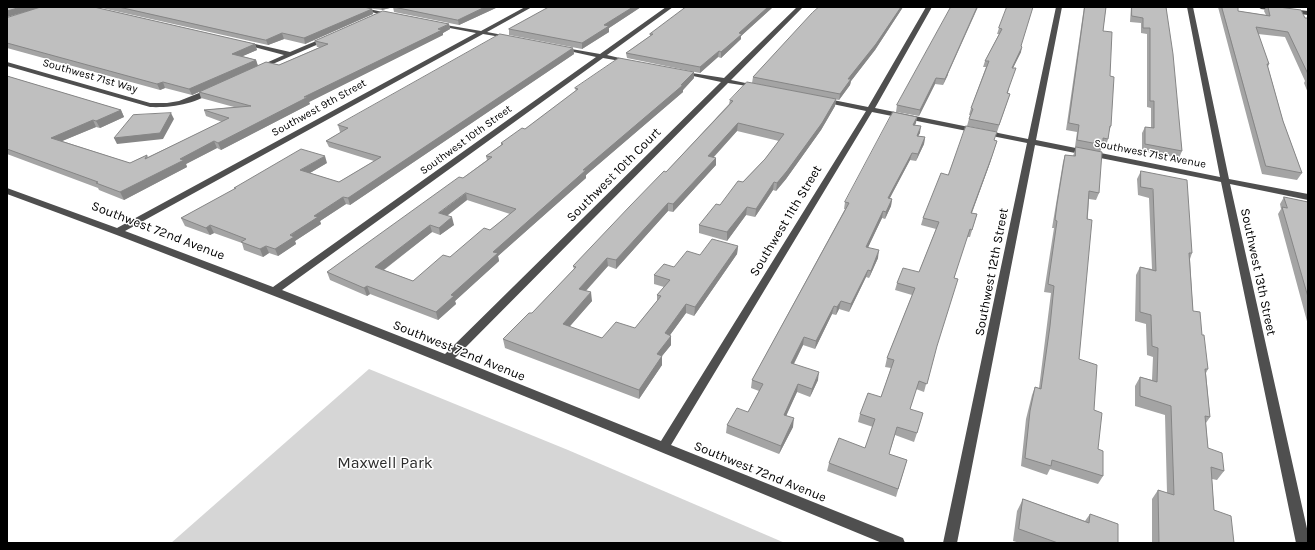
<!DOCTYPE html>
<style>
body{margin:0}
#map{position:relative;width:1315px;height:550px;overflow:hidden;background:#fff;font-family:Karla,sans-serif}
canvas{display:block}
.frame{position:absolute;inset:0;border:8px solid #000;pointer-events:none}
</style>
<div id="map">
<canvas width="1315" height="550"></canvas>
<div class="frame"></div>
</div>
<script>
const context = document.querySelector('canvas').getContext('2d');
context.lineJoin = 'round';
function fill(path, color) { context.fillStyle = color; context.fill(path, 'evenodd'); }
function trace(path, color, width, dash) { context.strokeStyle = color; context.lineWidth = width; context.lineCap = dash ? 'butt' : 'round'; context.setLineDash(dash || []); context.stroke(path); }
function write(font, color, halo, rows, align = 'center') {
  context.font = font + ' Karla,sans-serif'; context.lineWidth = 3; context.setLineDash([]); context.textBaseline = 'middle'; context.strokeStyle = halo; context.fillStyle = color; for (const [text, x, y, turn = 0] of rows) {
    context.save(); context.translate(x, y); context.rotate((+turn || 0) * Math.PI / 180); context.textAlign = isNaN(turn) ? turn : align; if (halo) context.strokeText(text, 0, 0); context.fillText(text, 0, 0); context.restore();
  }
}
fill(new Path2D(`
 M369,369L568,450L785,543H171Z`), '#d6d6d6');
fill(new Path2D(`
 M349,7H360L396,15L393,17Z
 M525,7H532L487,32L513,37V39L483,34L125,231L273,287L596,57L560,49V47L600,54L666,7H673L607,55L632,61V63L603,58L282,290L445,354L721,82L679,73V71L724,78L797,7H803L731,80L760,86V88L728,83L455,358L661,441L866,111L823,102L819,100L823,98L868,107L926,7H932L875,108L1028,139L1056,7H1062L1036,140L1220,177L1187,7H1193L1229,179L1308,194V200L1230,184L1308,533V543H1296L1221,182L1035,145L957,543H943L1027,143L872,112L671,445L903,538L905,543H882C591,423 302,303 7,194V188L117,228L476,33L434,25V23L481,31Z
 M1258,7H1274L1308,11V15L1261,9Z
 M328,36L330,37V39L259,70L257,69V67L284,55L239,43L242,41L290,52Z
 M7,62L150,103H167L179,101L209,89L214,90C199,104 170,108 150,107L7,66Z`), '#4f4f4f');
fill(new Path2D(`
 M7,7H94L255,44L257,50L242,56L256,60L258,66L233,77L266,62L279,65L320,47H317L315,41L383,11L449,24L450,29L443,33V35L309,102L310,104L221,150L217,148L186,164L187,167L124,200L99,190L98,188L7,154V76L121,110L124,117L100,128L96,127L62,141L130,163L147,155L148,157L222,122L206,116L204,110L234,107L201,98L199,92L192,95L165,88L160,90L7,48V18L39,8L7,17Z
 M97,7H498L459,25L394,12L393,7L382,10L366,8L372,9L373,14L305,44L284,39L268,45Z
 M549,7H641L609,28V32L582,49L509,35V29Z
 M686,7H773L741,36V39L721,58L718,57L700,73L627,58L626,53L650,36V34Z
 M819,7H903L875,50L851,81L850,85L839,100L752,83L753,77Z
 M951,7L948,75L943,85L935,84L919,116L896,112L897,105Z
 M1007,7L1021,46V52L1013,68L1008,93L1010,94L997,132L967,126L970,115H969L971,108L986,67H983L985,61L999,34H997L999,28Z
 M1084,7H1106L1103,31L1110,76L1111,126L1109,131L1108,139L1106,146L1103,145L1100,152L1099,193L1096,200L1089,199L1079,359L1094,410L1098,449L1103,476L1098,484L1050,469L1047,475L1021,466L1026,419L1032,395L1035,387L1039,388L1051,293L1044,292L1054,228H1052L1063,162L1065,155L1073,156L1076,147H1075L1077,132L1066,130Z
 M1131,7H1166L1182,151L1179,158L1142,151V133L1145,127L1151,128V108L1147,107V34L1141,33V23L1130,22Z
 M1218,7H1238V11L1266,15L1264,11L1266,7H1279L1305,18H1308V93L1304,83L1305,81L1285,37L1258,34L1269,64L1268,67L1283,121L1302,173L1297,180L1262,174Z
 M1282,7H1296V8Z
 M573,48L574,54L350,205L346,204L320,221L321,224L295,241L296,244L278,256L269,253L263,257L244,250L242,243L214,233L210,235L185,226L181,218L235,189L234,188L327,163L310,173L339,182L374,161L329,147L326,141L341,132H340L338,125Z
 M694,78L683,90V92L586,175V178L498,256L499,261L455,301L456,304L438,320L370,294L367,296L330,280L327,272L463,178L487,160L486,156L501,145V143L525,129L576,91L575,88ZM467,200L510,214L490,230L450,257L413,281L384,270L432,232L440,235L454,225L447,216Z
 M836,99L835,106L821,130L786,179L776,191L773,190L755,217L746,215L727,241L699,233V225L720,205L765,159L779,141L737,131L714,157L716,165L673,212L668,211L616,269L608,266L586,291L592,301L569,327L602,338L635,328L657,301V295L664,287L654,284V275L674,267L700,255L738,246L737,254L694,316L686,313L670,335L671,345L662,356V365L639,399L505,348L503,339L532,313L574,269L573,266L666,172L729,104L730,100Z
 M917,117L915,125L920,133L918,136L925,137L924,144L916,161L910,160L890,198L892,199L891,206L885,219L882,218L868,247L878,258L869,278L866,277L849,312L839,309L836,315L832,314L815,349L803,345L794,364L818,380L810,397L797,392L786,415L793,427L779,454L726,433L727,425L748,412L759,391L751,388L752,380L845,209H844L845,202Z
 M994,140L997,141L990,163L972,213L977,214L970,237H967L954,278L924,392L916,389L910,409L917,433L914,442L895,435L889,454L907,460L896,497L827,471L829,463L865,448L873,427L858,422L860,414L881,397L891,368L885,367L887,358L912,295L895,290L897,283L919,272L936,229L921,225L923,218L948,175Z
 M1141,171L1192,253L1190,259L1193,311L1202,335L1208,369L1206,373L1210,417L1206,423L1208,448L1224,471L1217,480L1212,479L1214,510L1234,543H1152V499L1158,490L1167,493L1165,415L1135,406V386L1140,377L1152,380L1153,357L1147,355L1146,324L1135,321L1136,275L1140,267L1152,269L1149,198L1138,195L1137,179Z
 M1284,197L1308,202V325L1278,214L1281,209L1280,204Z
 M1023,499L1085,521L1090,514L1118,543H1020L1013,541L1017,511Z`), '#a4a4a4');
fill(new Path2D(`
 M21,7H41L7,17V11Z
 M381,7H394L382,10Z
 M485,7H498L459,25L458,20Z
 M633,7H641L609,28V32L582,49V43L604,25Z
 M768,7H773L741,36V39L721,58V52L739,33Z
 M901,7H903L875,50L851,81L850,85L839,100L840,94L848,79Z
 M977,7H978L943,85L945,79Z
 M372,9L373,14L305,44L304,38Z
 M449,24L450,29L443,33V35L309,102L310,104L221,150L218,143L304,97Z
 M282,33L284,39L268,45L266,40Z
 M255,44L257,50L234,60L232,54Z
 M1022,47L1021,52L1010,74L1012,68Z
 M573,48L574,54L350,205L348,198Z
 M719,51L718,57L700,73V67Z
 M256,60L258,66L192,95L189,89Z
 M694,72V78L683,90V92L586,175V178L498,256L499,261L455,301L456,304L438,320L436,312L451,295L493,252L583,170L681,85Z
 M936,78L935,84L919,116L920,110Z
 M163,82L165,88L160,90L157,84Z
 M836,99L835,106L821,130L786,179L776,191L777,183Z
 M121,110L124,117L100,128L96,121Z
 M171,113L174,119L163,139L117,144L114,138Z
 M917,117L916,123L912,131L913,125Z
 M93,120L96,127L55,144L51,138Z
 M738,123L737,131L708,163V156Z
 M921,126L920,133L915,142L917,136Z
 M925,137L924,144L916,161L918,154Z
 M214,141L217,148L186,164L187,167L124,200L120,192L180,159Z
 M912,153L910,160L886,205L888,198Z
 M325,156L327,163L303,177L300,170Z
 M992,156L990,163L969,220L971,213Z
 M716,158V165L673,212V204Z
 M774,182L773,190L755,217L756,209Z
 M466,193L467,200L441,220L439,213Z
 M343,197L346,204L320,221L321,224L295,241L296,244L278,256L275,249L314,216Z
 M892,199L891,206L885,219L886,212Z
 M668,203V211L616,269V260Z
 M747,207L746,215L727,241V232Z
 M883,211L882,218L865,254L866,247Z
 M452,217L454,225L440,235L439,228Z
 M210,225L214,233L210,235L206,228Z
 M430,225L432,232L378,274L375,267Z
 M266,246L269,253L263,257L260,249Z
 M738,246L737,254L694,316L695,307Z
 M879,250L878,258L869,278L871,271Z
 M607,258L608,266L580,297L579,289Z
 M868,270L866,277L849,312L851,304Z
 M367,286L370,294L367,296L364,288Z
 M591,292L592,301L564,333L563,324Z
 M841,301L839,309L836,315L837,307Z
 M686,304V313L665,342V333Z
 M834,306L832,314L815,349L816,341Z
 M671,336V345L662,356V365L639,399V390L657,354Z
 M804,337L803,345L790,371L791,363Z
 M819,372L818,380L810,397L812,389Z
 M798,384L797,392L783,423L784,415Z
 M794,418L793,427L779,454L781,446Z`), '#868686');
const building = new Path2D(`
 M7,7H21L7,11Z
 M41,7H94L255,44L232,54L256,60L189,89L163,82L157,84L7,43V18Z
 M119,7H364L372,9L304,38L282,33L266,40Z
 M394,7H485L458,20Z
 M549,7H633L604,25L609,26L582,43L509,29Z
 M686,7H768L739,33L742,34L721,52L719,51L700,67L626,53L653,34H650Z
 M819,7H901L876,44L848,79H851L840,94L753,77L812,13Z
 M951,7H977L945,79L936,78L920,110L897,105Z
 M1007,7H1033L1021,46L1022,47L1012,68H1016L1007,93L1010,94L999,125L969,119L973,109L971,108L989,61H985L1002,29L999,28Z
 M1085,7H1106L1103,31L1112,32L1110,76L1114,77L1111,126H1110L1108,139L1103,138V145L1077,140L1079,125L1069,123Z
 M1132,7H1166L1173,54L1182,151L1145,144V127L1154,128V101H1150V28H1143V18L1132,16Z
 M1222,7H1238V11L1270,16L1268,7H1279L1301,10L1305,18H1308V74L1288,32L1256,27L1269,64H1267L1283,121L1302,173L1266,166Z
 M383,11L449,24L438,29L442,30L304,97H308L218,143L214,141L180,159L184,160L120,192L96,183L98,182L7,149V76L121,110L96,121L93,120L51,138L130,163L147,155L145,159L229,118L204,110L251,106L199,92L266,62L279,65L328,44L315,41Z
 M500,34L573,48L348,198L343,197L314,216L318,217L290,235L294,237L275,249L266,246L260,249L241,242L246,239L210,225L206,228L181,218L236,188H234L301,149L325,156L300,170L339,182L381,157L326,141L348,128L338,125Z
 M619,58L694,72L681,85H683L583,170H586L493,252L498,253L451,295L454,296L436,312L367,286L364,288L327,272L459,177L463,178L492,157L486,156L503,144L501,143L522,128L525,129L578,89L575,88ZM466,193L516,209L490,230L484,228L450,257L443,255L413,281L375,267L430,225L439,228L452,217L439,213Z
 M747,82L836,99L822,123L787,171L777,183L774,182L756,209L747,207L727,232L699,225L716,204L720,205L738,181L743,182L765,159L784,134L738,123L708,156L716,158L673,204L668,203L616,260L607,258L579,289L591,292L563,324L602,338L616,322L635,328L661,296L657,295L670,280L654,275L664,264L674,267L687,251L700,255L712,239L738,246L695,307L686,304L665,333L671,336L657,354L662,356L639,390L503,339L529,313H532L576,267L573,266L630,206L664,171L666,172L698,138L733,101L730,100Z
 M893,112L917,117L913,125L921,126L917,136L925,137L918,154L912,153L888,198L892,199L886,212L883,211L866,247L879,250L871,271L868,270L851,304L841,301L837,307L834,306L816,341L804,337L791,363L819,372L812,389L798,384L784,415L794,418L781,446L727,425L737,408L748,412L763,384L752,380L849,203L845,202Z
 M171,113L160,133L114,138L133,115Z
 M966,126L997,132L994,140L997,141L992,156L971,213L977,214L972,230L970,229L954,278L958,279L937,346L927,384L919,381L910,409L923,413L917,433L897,427L889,454L907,460L898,489L829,463L839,438L865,448L875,419L860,414L868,393L881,397L894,360L887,358L915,288L897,283L903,268L919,272L939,222L923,218L941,173L948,175Z
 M1076,147L1102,152L1099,193L1089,191L1087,219L1092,220L1079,359L1097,365L1094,410L1102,413L1098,449L1103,451V476L1052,460L1051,466L1025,458L1030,411L1035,387L1041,389L1050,326L1054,286L1048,284L1057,221L1055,220L1057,204L1065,155L1075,156Z
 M1141,171L1187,180L1192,253H1189L1193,311L1200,312L1202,335H1204L1208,369H1205L1210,417L1205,416L1208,448L1222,453L1224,471L1211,467L1214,510L1231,516L1234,543H1159L1158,490L1174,495L1171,406L1140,396V377L1157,382L1158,348L1152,346L1151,315L1140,312V267L1156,271L1153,189L1141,187Z
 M1284,197L1308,202V297L1282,207L1287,208Z
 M1023,499L1089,523L1090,514L1118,524V543H1058L1019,529Z`);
fill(building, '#bfbfbf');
trace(building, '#868686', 1);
write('11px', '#000', '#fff', [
 ["Southwest 71st Way",90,76,16],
 ["Southwest 9th Street",319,108,-29],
 ["Southwest 10th Street",466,140,-36],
 ["Southwest 71st Avenue",1150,154,11]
]);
write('13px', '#000', '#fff', [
 ["Southwest 10th Court",614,175,-45],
 ["Southwest 11th Street",786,221,-59],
 ["Southwest 72nd Avenue",158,231,21],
 ["Southwest 12th Street",992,272,-79],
 ["Southwest 13th Street",1258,272,78],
 ["Southwest 72nd Avenue",459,351,22],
 ["Southwest 72nd Avenue",760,472,22]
]);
write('16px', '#2d2d2d', '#fff', [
 ["Maxwell Park",385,463]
]);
</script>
